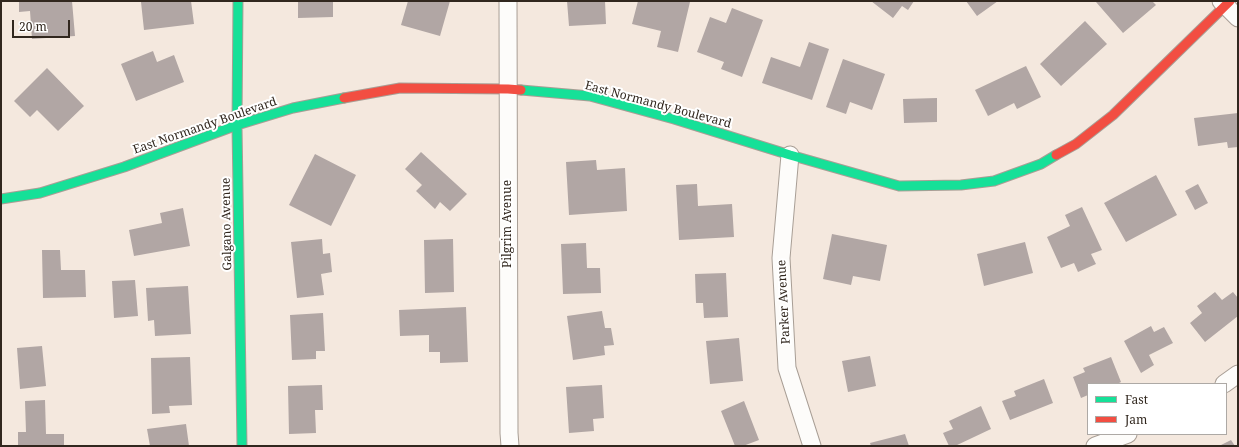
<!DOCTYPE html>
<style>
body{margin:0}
#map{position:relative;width:1239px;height:447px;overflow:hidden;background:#f4e8de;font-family:"Noto Serif",serif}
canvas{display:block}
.frame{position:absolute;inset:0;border:2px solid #31271e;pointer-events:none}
.legend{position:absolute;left:1087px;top:383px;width:140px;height:52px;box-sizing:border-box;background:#fff;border:1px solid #ada9a5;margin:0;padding:5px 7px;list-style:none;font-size:12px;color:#31271e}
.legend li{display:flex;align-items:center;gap:8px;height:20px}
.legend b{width:20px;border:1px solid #ada9a5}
.scale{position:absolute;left:12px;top:20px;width:58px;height:18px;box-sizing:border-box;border:2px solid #31271e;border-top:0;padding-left:5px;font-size:12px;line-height:14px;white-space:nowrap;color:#31271e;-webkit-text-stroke:3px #fff;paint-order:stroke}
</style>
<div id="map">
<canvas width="1239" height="447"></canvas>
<div class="frame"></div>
<ul class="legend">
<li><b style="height:5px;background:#16e098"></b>Fast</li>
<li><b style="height:5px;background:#f24e42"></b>Jam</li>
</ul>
<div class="scale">20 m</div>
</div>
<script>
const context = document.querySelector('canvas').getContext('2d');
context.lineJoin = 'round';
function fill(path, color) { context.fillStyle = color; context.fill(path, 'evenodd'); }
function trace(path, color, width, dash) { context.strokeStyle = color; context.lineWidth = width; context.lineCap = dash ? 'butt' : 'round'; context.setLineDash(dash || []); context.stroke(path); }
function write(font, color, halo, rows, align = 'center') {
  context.font = font + ' "Noto Serif",serif'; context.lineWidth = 4; context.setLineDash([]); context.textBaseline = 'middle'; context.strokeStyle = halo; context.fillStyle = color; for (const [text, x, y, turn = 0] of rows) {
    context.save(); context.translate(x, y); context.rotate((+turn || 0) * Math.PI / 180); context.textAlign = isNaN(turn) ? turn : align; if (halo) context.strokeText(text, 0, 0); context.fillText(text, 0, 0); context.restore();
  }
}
fill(new Path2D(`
 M19,1H72L75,36L32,39L30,11L19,12Z
 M146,1H191L194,24L144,30L141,2Z
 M298,1H333V17L298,18Z
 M408,1H450L440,36L401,25Z
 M567,1H605L606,24L569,26Z
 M638,1L690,2L678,52L657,47L661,31L632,24Z
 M871,1H914L908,10L902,6L893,18Z
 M966,1H998L977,16Z
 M1097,1H1152L1156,5L1123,33L1096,2Z
 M732,8L763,20L742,77L721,69L724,62L697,52L710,17L726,23Z
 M1085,21L1107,44L1061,86L1040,64Z
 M809,42L829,49L812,100L762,83L771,57L800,67Z
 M153,51L157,62L174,55L184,82L136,101L121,64Z
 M843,59L885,74L872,110L850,102L846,114L826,107Z
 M1026,66L1041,97L1017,109L1014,103L988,116L975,90Z
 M47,68L84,106L58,131L37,110L30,117L14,101Z
 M937,98V122L904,123L903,99Z
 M1238,113V147L1228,148L1227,142L1198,146L1194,118Z
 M421,152L467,194L450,211L440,202L435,209L416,191L422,185L405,169Z
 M315,154L356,175L331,226L289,205Z
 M596,160L597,170L625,168L627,211L569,215L566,162Z
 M1156,175L1177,215L1126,242L1104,203Z
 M697,184L698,206L732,204L734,237L679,240L676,185Z
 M1198,184L1208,203L1195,210L1185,191Z
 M1082,207L1102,250L1091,254L1096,264L1078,272L1074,263L1061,268L1047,237L1070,226L1065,215Z
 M183,208L190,246L134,256L129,230L162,223L160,213Z
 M832,234L887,245L880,281L853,276L851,285L823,279Z
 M322,239L323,254L330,253L332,272L321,274L324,295L297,298L291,242Z
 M453,239L454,292L425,293L424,240Z
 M1025,242L1033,273L984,286L977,254Z
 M586,243L587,268H600L601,293L563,294L561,244Z
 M42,250H60L61,270H85L86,297L43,298Z
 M726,273L728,317L704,318L703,303H696L695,274Z
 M135,280L138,316L114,318L112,281Z
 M188,286L191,334L155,336L154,320L148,321L146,288Z
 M1215,292L1222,300L1233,292L1238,298V316L1205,342L1190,323L1202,313L1197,306Z
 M466,307L468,362L440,363V352H429V335L400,336L399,310Z
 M602,311L605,328H611L614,345L604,346L605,355L573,360L567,316Z
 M323,313L325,351H316V359L292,360L290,315Z
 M1151,326L1154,332L1164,327L1173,343L1149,355L1154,365L1141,373L1124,341Z
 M739,338L743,381L710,384L706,341Z
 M42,346L46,386L20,389L17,348Z
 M870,356L876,386L848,392L842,361Z
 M190,357L192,405L169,406L170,413L152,414L151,358Z
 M1111,357L1121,382L1117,384H1088V395L1081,398L1073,377L1085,372L1083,368Z
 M1044,379L1053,403L1010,420L1002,401L1016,396L1014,391Z
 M322,385L323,410H315L316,433L289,434L288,386Z
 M602,385L604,418L593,419L594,431L569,433L566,387Z
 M45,400L46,434H64V446H18V432H26L25,401Z
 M744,401L759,440L743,446H735L721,411Z
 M981,406L991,429L955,446H949L943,433L953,429L949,421Z
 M186,424L189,446H150L147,429Z
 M905,434L909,446H871L870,443Z
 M1231,440L1235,446H1219Z`), '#b1a6a4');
const street = new Path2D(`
 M508,1L509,433L510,446
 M1221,1L1238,18
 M790,155L781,258L787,368L812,446
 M1224,384L1238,374
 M1095,446L1128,434`);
const fast = new Path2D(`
 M238,1L237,125L242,446
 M521,90L590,96L674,119L790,155L899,186L961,185L994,181L1041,164L1056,155
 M1,199L40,193L124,167L237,125L293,108L344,98`);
const jam = new Path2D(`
 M344,98L400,88L508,89L521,90
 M1056,155L1076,144L1113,115L1230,1`);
trace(street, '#a89e95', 19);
trace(fast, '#a89e95', 11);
trace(jam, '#a89e95', 11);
trace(street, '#fdfcfa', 17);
trace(fast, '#16e098', 9);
trace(jam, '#f24e42', 9);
write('12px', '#31271e', '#fff', [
 ["East Normandy Boulevard",658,105,15],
 ["East Normandy Boulevard",205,126,-19],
 ["Galgano Avenue",227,224,-91],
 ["Pilgrim Avenue",508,224,-90],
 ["Parker Avenue",784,302,-93]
]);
</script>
